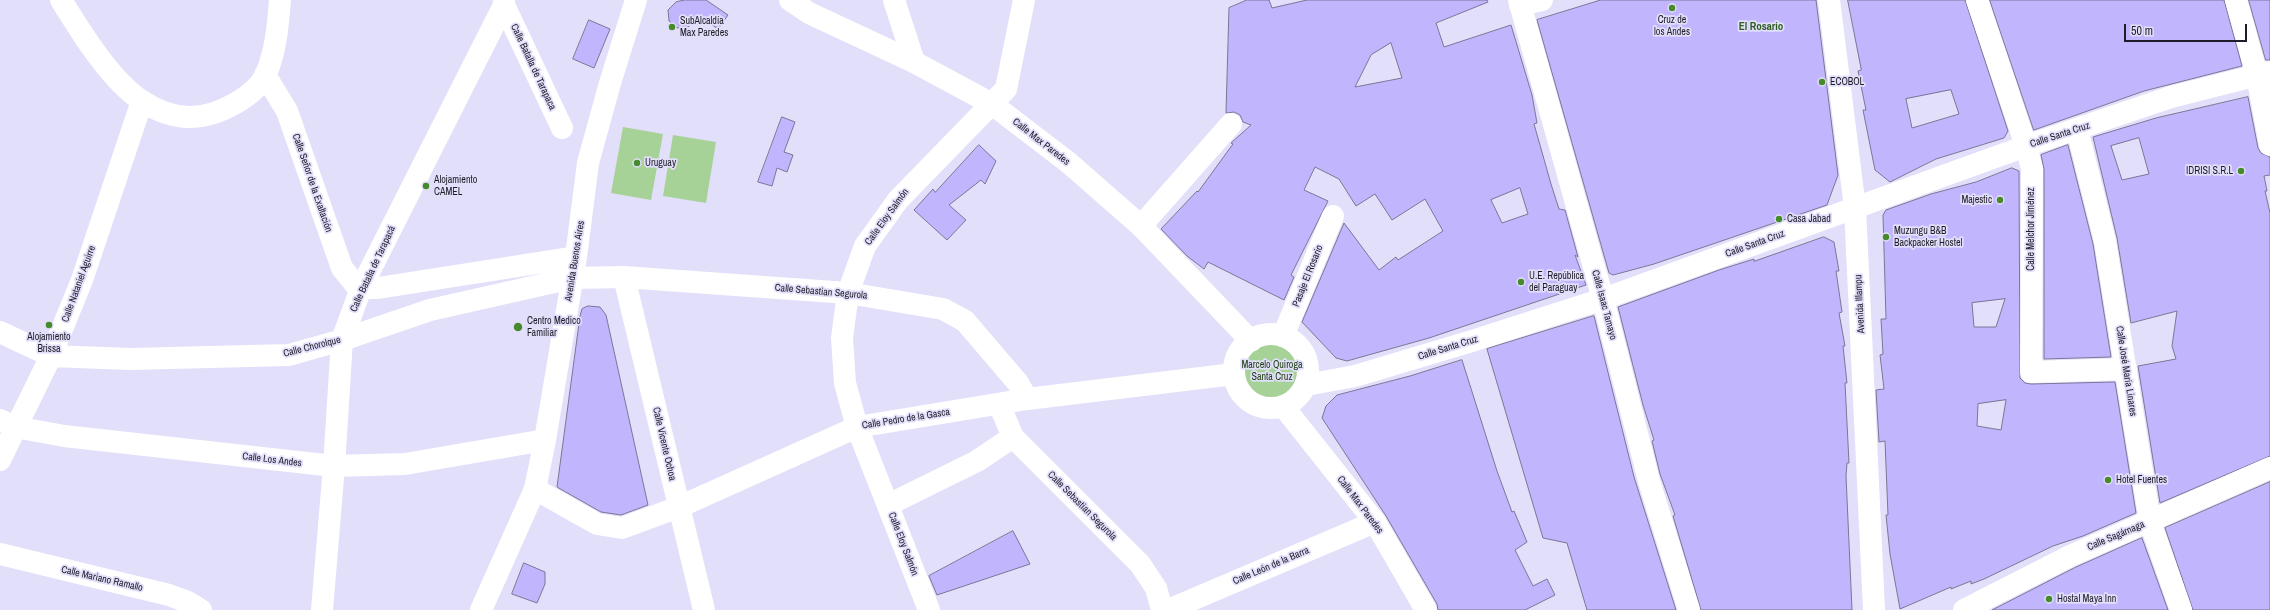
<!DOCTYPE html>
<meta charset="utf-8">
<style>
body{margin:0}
#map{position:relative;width:2270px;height:610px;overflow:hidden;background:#e2dffa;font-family:"Archivo Narrow",sans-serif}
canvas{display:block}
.scale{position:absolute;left:2124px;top:24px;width:123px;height:18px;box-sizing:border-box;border:2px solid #1e1c28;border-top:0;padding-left:5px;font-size:12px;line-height:14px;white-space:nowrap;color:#1e1c28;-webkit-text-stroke:3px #e2dffa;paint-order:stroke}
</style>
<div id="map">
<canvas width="2270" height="610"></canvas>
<div class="scale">50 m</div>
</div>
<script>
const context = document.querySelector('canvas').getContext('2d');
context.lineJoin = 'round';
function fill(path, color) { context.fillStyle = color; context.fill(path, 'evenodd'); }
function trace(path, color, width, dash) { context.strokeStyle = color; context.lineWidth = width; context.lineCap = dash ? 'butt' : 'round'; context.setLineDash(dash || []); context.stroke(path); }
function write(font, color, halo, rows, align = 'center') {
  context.font = font + ' "Archivo Narrow",sans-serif'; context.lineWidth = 3.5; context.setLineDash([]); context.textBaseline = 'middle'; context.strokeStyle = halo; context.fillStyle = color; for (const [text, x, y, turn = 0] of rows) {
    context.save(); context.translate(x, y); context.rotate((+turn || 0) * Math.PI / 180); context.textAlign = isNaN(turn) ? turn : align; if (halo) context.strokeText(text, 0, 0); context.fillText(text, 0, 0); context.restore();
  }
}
fill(new Path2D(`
 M623,127L663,134L651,200L611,193Z
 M673,135L716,142L706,203L663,196Z
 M1244 371a28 28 0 1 1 56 0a28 28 0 1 1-56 0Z`), '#a6d298');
const building = new Path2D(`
 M685,0H706L728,15L718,29L701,17L688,27L677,28L669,21L668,10L676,2Z
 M1247,0H1269L1272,8L1307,0H1487L1488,2L1436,23L1444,47L1511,25L1532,95L1537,123L1534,124L1551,184L1559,209L1565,210L1578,257L1575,255L1586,285L1429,338L1347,361L1336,358L1302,322L1344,223L1379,270L1396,257L1398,260L1443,231L1425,199L1392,220L1375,194L1356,206L1339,179L1315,167L1304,190L1328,201L1291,275L1294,277L1284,300L1208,262L1204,269L1187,256L1161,229L1197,191L1198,192L1233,144L1231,143L1251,125L1243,122L1240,115L1234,112L1226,113L1229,8ZM1391,43L1402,78L1355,87L1371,55ZM1520,188L1528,214L1502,223L1491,200Z
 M1601,0H1816L1838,175L1827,205L1654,264L1613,275L1609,273L1537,20Z
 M1848,0H1965L2008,131L2004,138L1936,159L1890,182L1875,170L1863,110H1866L1858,71L1861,70ZM1951,90L1959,114L1912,128L1906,99Z
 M1990,0H2224L2242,66L2144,91L2034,130Z
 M2249,0H2270V60H2266Z
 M589,20L610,29L594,68L573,59Z
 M2248,97L2258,148L2261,153L2270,157V175L2264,176L2267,191H2265L2270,213V456L2160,503L2138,366L2176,359L2172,346L2177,311L2131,323L2117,238L2093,137L2156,118ZM2139,138L2149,174L2122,180L2111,146Z
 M782,117L795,122L784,152L793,155L787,172L777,168L772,186L758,182Z
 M979,145L996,161L985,184L981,180L949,205L966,220L947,240L914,210L933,189L935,192Z
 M2068,145L2093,244L2111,357L2044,359V169L2041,155Z
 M2012,168L2019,171L2020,378L2025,383L2031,384L2115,382L2136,513L2083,536L2053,546L1984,579L1971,584V581L1951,589V587L1900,609L1890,554L1886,515H1888L1885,441L1879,442L1876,390L1884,389L1880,355L1883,354L1881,319H1886L1883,215L1886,210L1931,194L1976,182ZM2005,299L1996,327H1974L1972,303ZM2006,400L2001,430L1977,426L1978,404Z
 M1824,237L1834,242L1839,271H1836L1842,312L1839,313L1845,346H1843L1847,383H1845L1849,463H1847L1846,476L1852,610H1701L1673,516L1675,515L1660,474L1652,441L1654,440L1643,405L1618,307L1719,270L1754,259V261Z
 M588,306L600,307L606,315L648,505L621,515L601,512L557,487L580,316L582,309Z
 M1594,316L1634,477L1676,610H1587L1567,543L1543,538L1487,349Z
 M1462,360L1497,471L1512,512L1514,511L1527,542L1515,550L1533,586L1547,579L1555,595L1525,610H1438L1437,604L1386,516L1322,418L1326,406L1337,395L1410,376Z
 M2270,482V610H2193L2165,528Z
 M1013,531L1030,564L937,595L929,576Z
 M2142,538L2168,610H1992L2074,568Z
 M524,563L545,572V584L537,603L512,594Z`);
fill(building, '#c1b6fe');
trace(building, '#7a7695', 1);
trace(new Path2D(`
 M61,0C81,32 110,80 142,101C174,122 203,122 236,103C248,96 260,87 266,74C276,51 278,25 280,0
 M894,0L914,62
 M1519,0L1603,299L1649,481L1689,610
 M1977,0L2026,146L2032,169L2031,372L2126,369
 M504,5L562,128
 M1520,5L1542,0
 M265,75L287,111L342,268L355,284L361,288
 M2077,129L2105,241L2150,522L2181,610
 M1141,226L1231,124
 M624,277L704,610
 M361,288H378L576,257
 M0,332L51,356L130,359L289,355L342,340L430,310L572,278L624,277L848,293L943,309L965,321L1018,383L1027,399
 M1283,336L1333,216
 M999,404L1013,437L1140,564L1156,588L1162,610
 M0,420L15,427L64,436L334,466L405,464L545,440
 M0,460L51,356L82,280L142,101
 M535,489L597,524L622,528L679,507L857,427L1027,399L1234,374
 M888,505L977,461L1013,437
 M0,554L169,595L188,602L201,610
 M322,610L334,466L342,340L361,288L504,5V0
 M929,610L857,427L845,383L842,338L848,293L865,246L898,200L1006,89L1024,0
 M1168,610L1375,522
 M1964,610L2070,556L2270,468`), '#fff', 22);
trace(new Path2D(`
 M790,0L809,13L914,62L992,104L1069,163L1141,226L1251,341
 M1829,0L1855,208L1874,610
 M2236,0L2257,75L2270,145
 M1234 371a37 37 0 1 1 74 0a37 37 0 1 1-74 0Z
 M1306,385L1355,376L1472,341L1603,299L2026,146L2171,97L2270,72
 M1283,406L1375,522L1426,610
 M481,610L535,489L545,440L576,257L588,163L610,83L636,0`), '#fff', 22);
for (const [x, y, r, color] of [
 [1672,8,4,"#478a2e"],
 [672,27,4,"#478a2e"],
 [1822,82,4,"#478a2e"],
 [637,163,4,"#478a2e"],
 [2241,171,4,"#478a2e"],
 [426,186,4,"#478a2e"],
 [2000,200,4,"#478a2e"],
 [1779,219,4,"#478a2e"],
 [1886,237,4,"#478a2e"],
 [1521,282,4,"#478a2e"],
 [49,325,4,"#478a2e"],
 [518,327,5,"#478a2e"],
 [2108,480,4,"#478a2e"],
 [2049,599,4,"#478a2e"]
]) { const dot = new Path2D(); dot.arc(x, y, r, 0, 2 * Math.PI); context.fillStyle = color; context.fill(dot); trace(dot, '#e2dffa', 1.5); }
write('10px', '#1e1c28', '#e2dffa', [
 ["Cruz de",1672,20,"center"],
 ["los Andes",1672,32,"center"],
 ["SubAlcaldía",680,21],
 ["Max Paredes",680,33],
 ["ECOBOL",1830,82],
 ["Uruguay",645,163],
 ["IDRISI S.R.L",2233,171,"right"],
 ["Alojamiento",434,180],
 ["CAMEL",434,192],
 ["Majestic",1992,200,"right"],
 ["Casa Jabad",1787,219],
 ["Muzungu B&B",1894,231],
 ["Backpacker Hostel",1894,243],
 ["U.E. República",1529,276],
 ["del Paraguay",1529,288],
 ["Centro Medico",527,321],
 ["Familiar",527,333],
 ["Alojamiento",49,337,"center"],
 ["Brissa",49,349,"center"],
 ["Hotel Fuentes",2116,480],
 ["Hostal Maya Inn",2057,599]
], 'left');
write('10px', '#1e1c28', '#e2dffa', [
 ["Calle Batalla de Tarapaca",533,67,65],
 ["Calle Santa Cruz",2060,135,-18],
 ["Calle Max Paredes",1041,142,38],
 ["Calle Señor de la Exaltación",312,183,71],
 ["Calle Eloy Salmón",887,217,-54],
 ["Calle Melchor Jiménez",2031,229,-90],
 ["Calle Santa Cruz",1755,244,-20],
 ["Avenida Buenos Aires",575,261,-81],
 ["Calle Batalla de Tarapacá",373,269,-65],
 ["Pasaje El Rosario",1308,276,-68],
 ["Calle Nataniel Aguirre",79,284,-70],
 ["Calle Sebastian Segurola",821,292,5],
 ["Avenida Illampu",1860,304,-93],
 ["Calle Isaac Tamayo",1604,305,75],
 ["Calle Chorolque",312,347,-14],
 ["Calle Santa Cruz",1448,348,-17],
 ["Calle José María Linares",2126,371,81],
 ["Calle Pedro de la Gasca",906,419,-9],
 ["Calle Vicente Ochoa",664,444,77],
 ["Calle Los Andes",272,460,7],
 ["Calle Max Paredes",1360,505,53],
 ["Calle Sebastian Segurola",1082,506,45],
 ["Calle Sagárnaga",2116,536,-23],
 ["Calle Eloy Salmón",903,544,69],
 ["Calle León de la Barra",1271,566,-23],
 ["Calle Mariano Ramallo",102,579,13]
]);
write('10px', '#1b3b10', '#e2dffa', [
 ["Marcelo Quiroga",1272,365],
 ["Santa Cruz",1272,377]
]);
write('bold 11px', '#315c22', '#e2dffa', [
 ["El Rosario",1761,27]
]);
</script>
